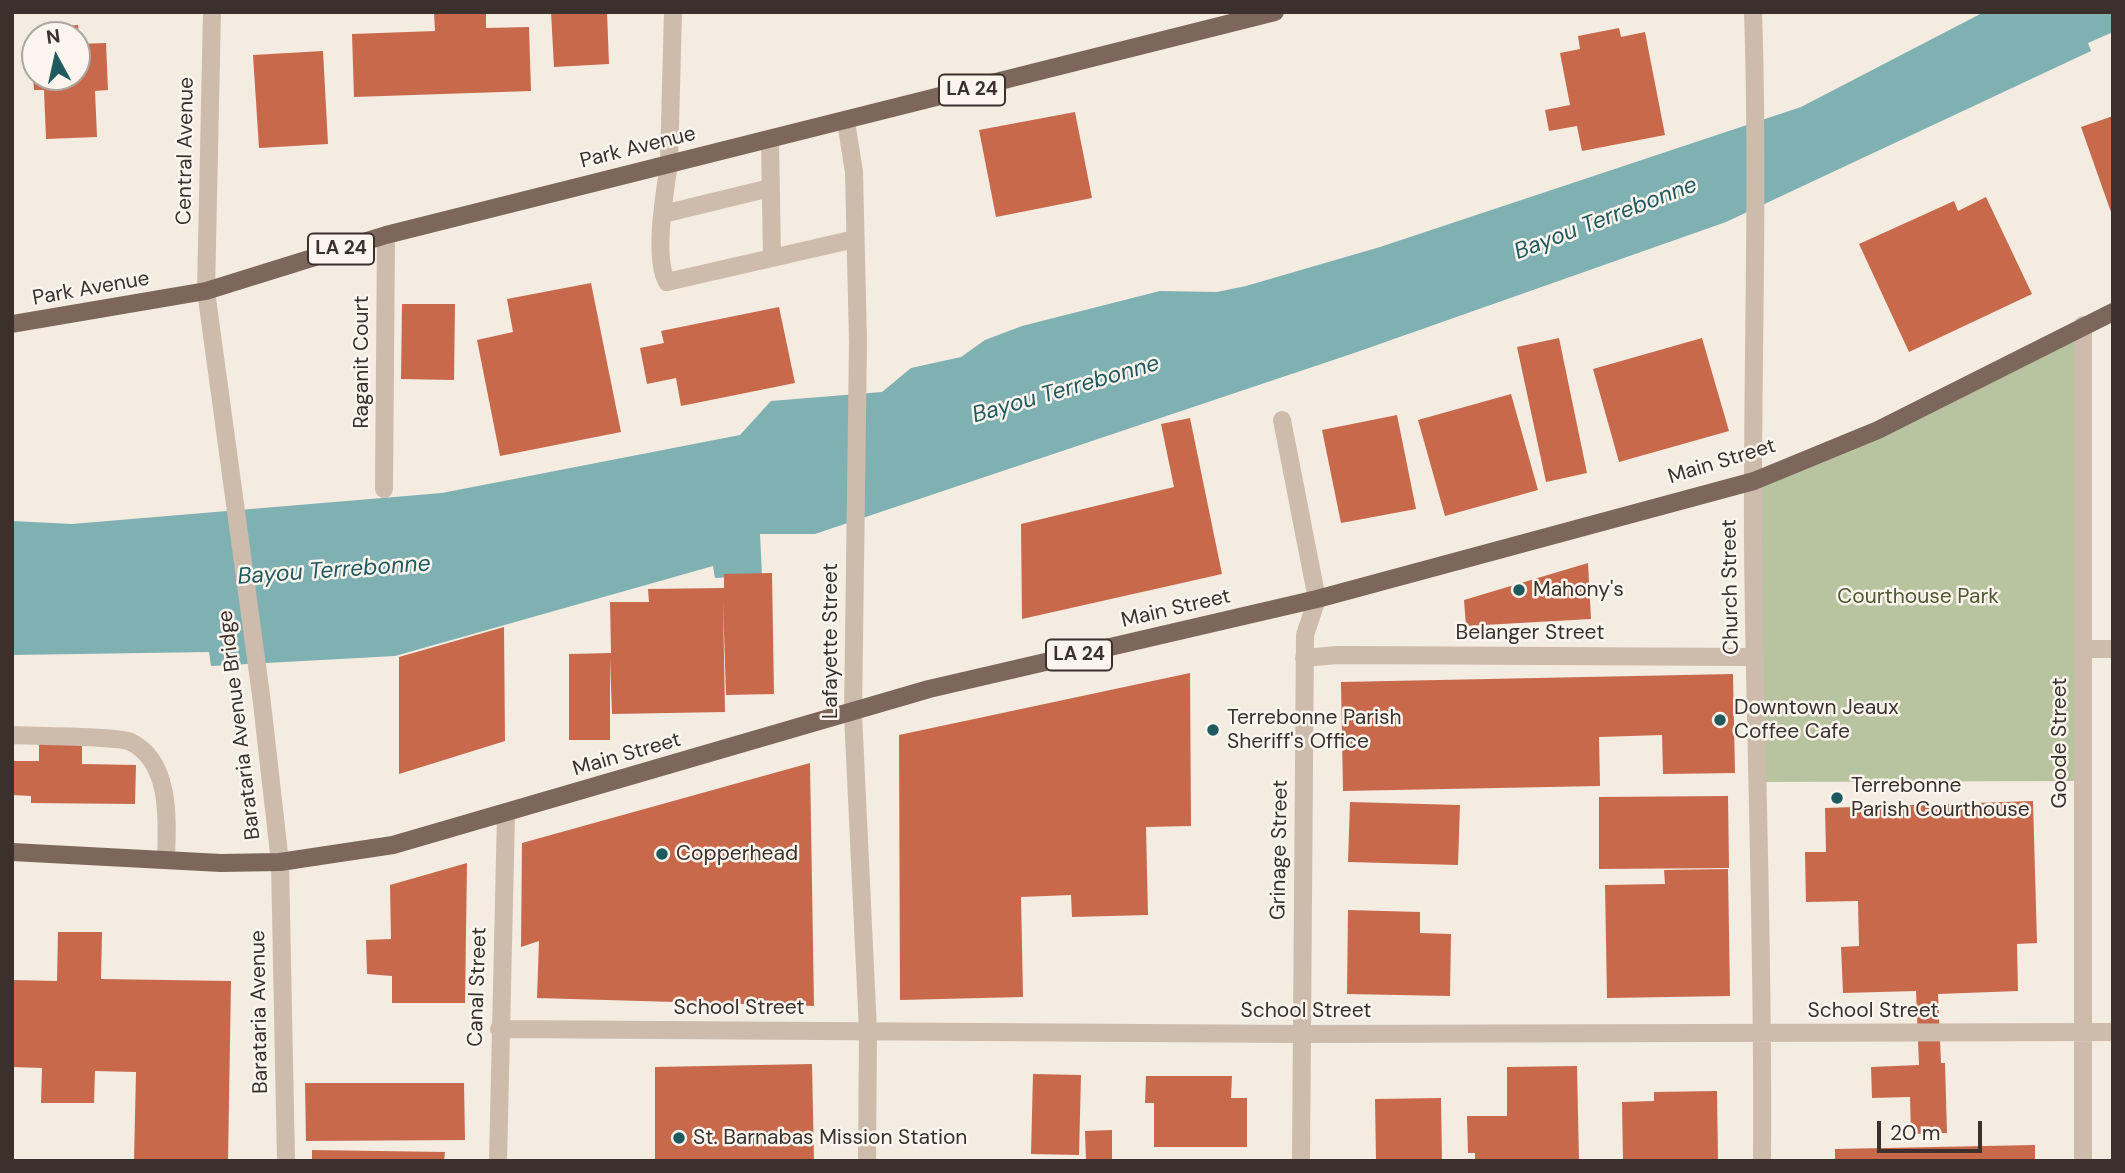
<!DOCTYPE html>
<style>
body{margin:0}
#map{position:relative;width:2125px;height:1173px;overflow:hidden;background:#f4ebe1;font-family:"DM Sans",sans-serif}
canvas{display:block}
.frame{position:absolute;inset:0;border:14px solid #3b302b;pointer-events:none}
.north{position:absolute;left:21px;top:21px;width:70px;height:70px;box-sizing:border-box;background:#fbf5ee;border:2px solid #aea6a0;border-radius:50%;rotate:352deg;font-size:19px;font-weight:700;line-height:28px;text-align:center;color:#3b302b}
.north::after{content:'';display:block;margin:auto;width:24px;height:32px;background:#1f5a5e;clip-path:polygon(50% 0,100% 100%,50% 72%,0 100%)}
.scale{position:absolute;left:1877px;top:1121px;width:105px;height:32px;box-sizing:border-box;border:4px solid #3b302b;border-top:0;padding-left:9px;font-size:21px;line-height:24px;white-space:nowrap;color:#3b302b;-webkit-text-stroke:5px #fbf5ee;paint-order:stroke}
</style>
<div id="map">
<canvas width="2125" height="1173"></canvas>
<div class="frame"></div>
<div class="north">N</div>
<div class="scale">20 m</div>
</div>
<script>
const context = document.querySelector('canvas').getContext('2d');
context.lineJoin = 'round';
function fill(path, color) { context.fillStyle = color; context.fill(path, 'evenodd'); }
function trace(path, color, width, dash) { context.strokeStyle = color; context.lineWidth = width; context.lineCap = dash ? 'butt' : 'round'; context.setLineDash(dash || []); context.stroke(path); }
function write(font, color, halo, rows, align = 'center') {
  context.font = font + ' "DM Sans",sans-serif'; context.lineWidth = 5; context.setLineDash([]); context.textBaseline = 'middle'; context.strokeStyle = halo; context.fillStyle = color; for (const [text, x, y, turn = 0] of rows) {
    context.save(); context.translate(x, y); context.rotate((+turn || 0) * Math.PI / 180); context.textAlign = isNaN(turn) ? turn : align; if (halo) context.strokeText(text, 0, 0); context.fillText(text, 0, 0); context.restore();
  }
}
fill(new Path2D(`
 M2083,325V781L1758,782L1754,481Z`), '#b8c4a0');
fill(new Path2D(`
 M1984,12H2113V32L2088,43L2091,51L1726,222L1357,352L815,534H760L762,575L715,578L713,566L395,656L211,666L209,652L12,655V521L72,524L442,493L740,435L771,401L882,392L911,368L961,357L985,340L1022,326L1160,291L1217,292L1246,286L1380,247L1801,107Z`), '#7fb0b2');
fill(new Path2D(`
 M434,12H486V28L529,27L531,91L354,97L352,34L435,31Z
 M551,12H607L609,64L554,67Z
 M78,25L79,35H55L54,26Z
 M1619,28L1621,37L1645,32L1665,135L1582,151L1577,126L1549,131L1545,110L1570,105L1560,53L1580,49L1578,36Z
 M106,43L108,90L95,91L97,137L46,139L44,90H34L33,77H77V44Z
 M323,51L328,144L259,148L253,55Z
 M1075,112L1092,198L996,217L979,130Z
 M2113,116V215H2112L2081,127Z
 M1986,197L2032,294L1909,352L1859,244L1954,201L1958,211Z
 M591,283L621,432L500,456L477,340L513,332L507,299Z
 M402,304H455L454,380L401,379Z
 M779,307L795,383L681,406L676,378L647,384L640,348L664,343L661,331Z
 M1559,338L1587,473L1546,482L1517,347Z
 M1702,338L1729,431L1619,462L1593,369Z
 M1511,394L1538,490L1445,516L1418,420Z
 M1397,415L1416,509L1341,523L1322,430Z
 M1190,418L1222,574L1022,619L1021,524L1174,487L1161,424Z
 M1588,563L1591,619L1466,626L1464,600Z
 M772,573L774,694L726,695L723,601L725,712L612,714L610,658V740H569V654L611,653L610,602H649L648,589L724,588V574Z
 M504,627L505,741L399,774V657Z
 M1190,673L1191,826L1146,827L1148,915L1072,917L1071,895L1021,897L1023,997L900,1000L899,735Z
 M1733,674L1735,773L1663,774L1662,735L1599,737L1600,786L1343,791L1341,682Z
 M39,743L82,744V764L136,765L135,804L31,803V796L12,795V761H39Z
 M810,763L814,1006L537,998L539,941L521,947L522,843Z
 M1728,796L1729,868L1599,869V797Z
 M2033,801L2037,943L2017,944L2018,991L1938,994L1941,1063H1945L1947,1133L1911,1134L1910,1097L1872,1098L1871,1067L1919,1065L1916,991L1843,993L1841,947L1859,946L1858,901L1806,902L1805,852H1826L1825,808Z
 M1350,802L1460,805L1458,865L1348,862Z
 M467,863L465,1003H392V976L367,974L366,940L391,939L390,885Z
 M1728,869L1730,996L1607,998L1605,885L1665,884L1664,870Z
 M1348,910L1420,912V933L1451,934L1450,996L1347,994Z
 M58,932H102L101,979L231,981L228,1161H134L136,1072L95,1071L94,1103H41L42,1068L12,1067V980L57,981Z
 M812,1064L814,1161H655V1067Z
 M1577,1066L1579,1161H1475V1153H1468L1467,1116H1507V1067Z
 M1033,1074L1081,1075L1079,1155L1031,1154Z
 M1146,1076H1232L1231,1098H1247V1147H1154V1103H1145Z
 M305,1083H464L465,1140L306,1141Z
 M1717,1091L1718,1160L1623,1161L1622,1102L1654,1101V1092Z
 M1441,1098L1442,1161H1376L1375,1099Z
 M1112,1130V1161H1086L1085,1131Z
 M2035,1145V1161H1835V1149Z
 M312,1150L445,1152L444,1161H312Z`), '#c8694b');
trace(new Path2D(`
 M770,140L772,258
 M669,163C665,192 653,257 667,282L855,239
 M663,214L770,188
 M12,735C31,736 120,736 131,742C172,763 167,822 166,860`), '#cdbbac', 18);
trace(new Path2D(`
 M212,12L206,291L261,695L280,862L286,1161
 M1753,12C1759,189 1752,366 1753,543C1755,749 1764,955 1762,1161
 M669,163L673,12
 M2083,325V1161
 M1282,420L1317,599L1305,635L1301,1161
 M384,489L386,235
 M2083,649H2113
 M1304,658L1337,655L1755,657
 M499,1029L1301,1034L2113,1032
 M498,1161L506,814`), '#cdbbac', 18);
trace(new Path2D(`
 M846,122L854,172L858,342L853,714L868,1031L867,1161`), '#cdbbac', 18);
trace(new Path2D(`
 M12,324L206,291L386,235L1275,12
 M12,852L221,863L280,862L393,845L929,689L1317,599L1754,481L1878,430L2113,312`), '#7d675c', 18);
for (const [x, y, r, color] of [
 [1519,590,7,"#1f5a5e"],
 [1720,720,7,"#1f5a5e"],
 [1213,730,7,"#1f5a5e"],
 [1837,798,7,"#1f5a5e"],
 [662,854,7,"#1f5a5e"],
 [679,1138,7,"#1f5a5e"]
]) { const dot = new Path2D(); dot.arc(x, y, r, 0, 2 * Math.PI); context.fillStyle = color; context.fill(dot); trace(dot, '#fbf5ee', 2.5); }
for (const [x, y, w] of [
 [972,90,66],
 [341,249,66],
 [1079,655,66]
]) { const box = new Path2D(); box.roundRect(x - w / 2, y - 15.5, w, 31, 5); context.fillStyle = '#fbf5ee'; context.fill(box); trace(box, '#3b302b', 2); }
write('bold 19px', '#3b302b', null, [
 ["LA 24",972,90],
 ["LA 24",341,249],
 ["LA 24",1079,655]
]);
write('21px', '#3b302b', '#fbf5ee', [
 ["Park Avenue",638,148,-14],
 ["Central Avenue",186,151,-89],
 ["Park Avenue",91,289,-10],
 ["Raganit Court",362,362,-90],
 ["Main Street",1722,462,-17],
 ["Church Street",1731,587,-91],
 ["Main Street",1176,609,-13],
 ["Belanger Street",1530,633],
 ["Lafayette Street",831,641,-90],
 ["Barataria Avenue Bridge",240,725,-97],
 ["Goode Street",2060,743,-90],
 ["Main Street",627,755,-16],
 ["Grinage Street",1280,850,-89],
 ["Canal Street",478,987,-88],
 ["School Street",739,1008],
 ["School Street",1306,1011],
 ["School Street",1873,1011],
 ["Barataria Avenue",260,1012,-91]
]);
write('21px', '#3b302b', '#fbf5ee', [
 ["Mahony's",1533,590],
 ["Downtown Jeaux",1734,708],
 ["Coffee Cafe",1734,732],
 ["Terrebonne Parish",1227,718],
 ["Sheriff's Office",1227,742],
 ["Terrebonne",1851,786],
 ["Parish Courthouse",1851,810],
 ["Copperhead",676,854],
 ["St. Barnabas Mission Station",693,1138]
], 'left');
write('21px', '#4a5a2e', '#fbf5ee', [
 ["Courthouse Park",1918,597]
]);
write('italic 23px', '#1f5a5e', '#fbf5ee', [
 ["Bayou Terrebonne",1606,219,-21],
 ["Bayou Terrebonne",1066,390,-16],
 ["Bayou Terrebonne",334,571,-4]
]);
</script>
